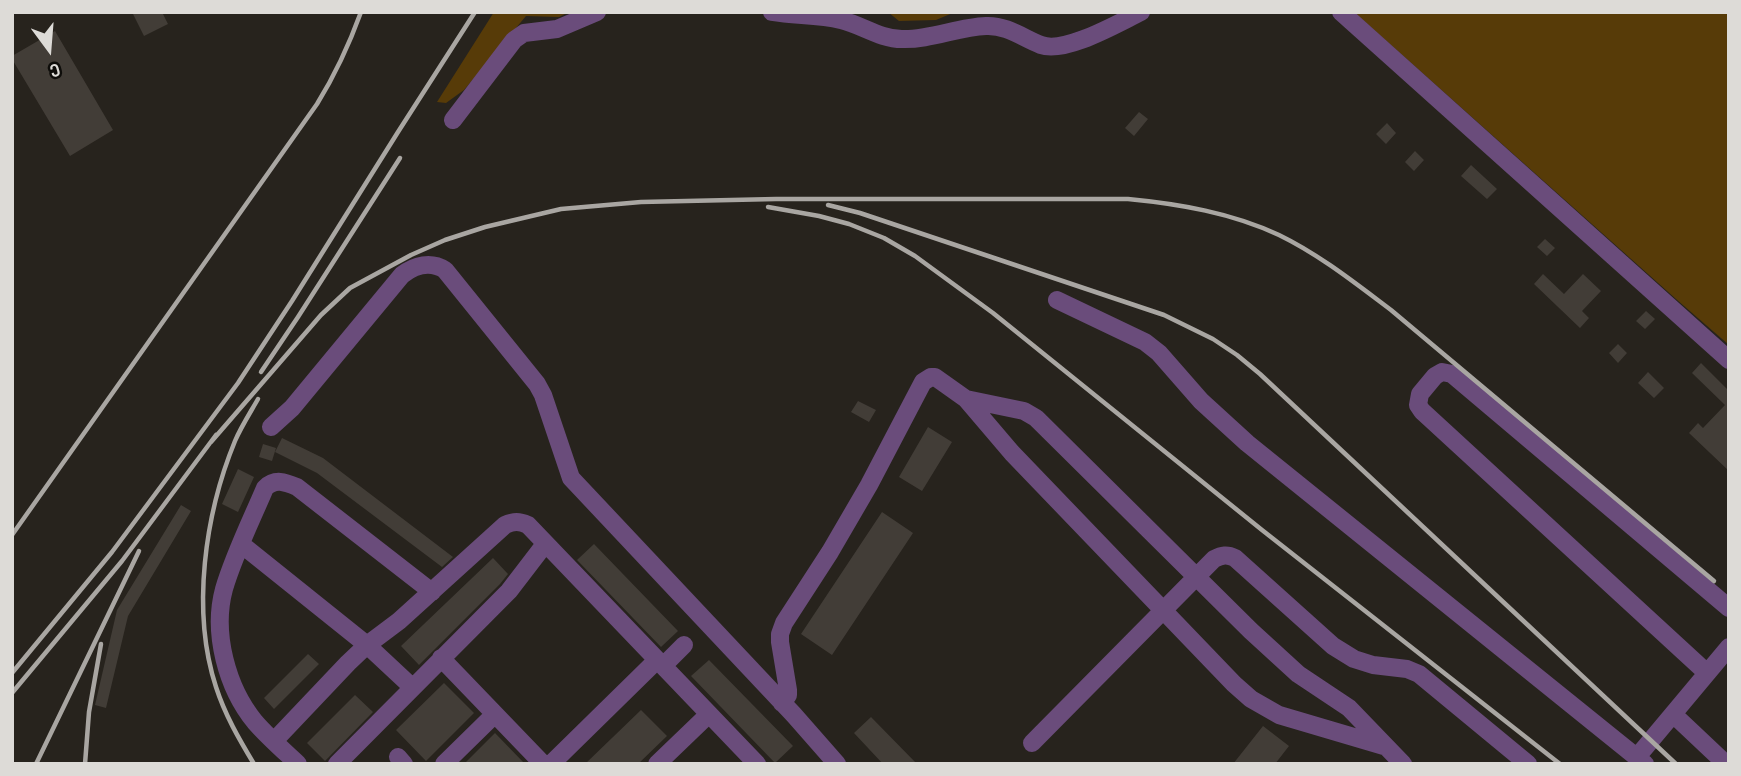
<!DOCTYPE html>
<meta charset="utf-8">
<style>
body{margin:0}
#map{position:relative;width:1741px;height:776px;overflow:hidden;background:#27231d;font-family:"Sofia Sans Condensed",sans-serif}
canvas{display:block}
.frame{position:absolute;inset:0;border:14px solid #dddbd7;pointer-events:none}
.north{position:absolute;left:14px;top:14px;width:70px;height:70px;-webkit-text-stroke:5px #0e0d0a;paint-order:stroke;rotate:164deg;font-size:19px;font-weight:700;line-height:28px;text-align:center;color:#dddbd7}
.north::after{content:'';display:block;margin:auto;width:24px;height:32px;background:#dddbd7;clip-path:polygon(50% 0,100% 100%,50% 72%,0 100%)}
</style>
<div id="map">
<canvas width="1741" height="776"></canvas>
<div class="frame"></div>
<div class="north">С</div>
</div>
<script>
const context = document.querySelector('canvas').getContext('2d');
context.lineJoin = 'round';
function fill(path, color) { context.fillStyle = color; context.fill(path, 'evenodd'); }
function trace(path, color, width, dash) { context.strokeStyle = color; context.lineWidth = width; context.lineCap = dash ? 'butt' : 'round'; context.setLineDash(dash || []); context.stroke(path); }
fill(new Path2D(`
 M494,12H569L559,17L526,16L464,90L446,103L437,102Z
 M888,12H955L936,20L899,21Z
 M1354,12H1729V345L1676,299Z`), '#573b08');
fill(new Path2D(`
 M132,12H162L168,24L144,36Z
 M55,31L113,130L70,156L12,59V56Z
 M1139,112L1148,119L1134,136L1125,128Z
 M1387,123L1396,133L1386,144L1376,134Z
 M1415,151L1424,160L1414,171L1405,162Z
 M1471,165L1497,189L1487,199L1461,176Z
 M1545,239L1555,248L1547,256L1537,247Z
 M1543,274L1564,294L1583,274L1601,291L1582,311L1589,318L1580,328L1534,284Z
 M1646,311L1655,319L1645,329L1636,321Z
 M1618,344L1627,353L1618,363L1609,353Z
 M1701,363L1729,391V471L1689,433L1698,423L1703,428L1725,405L1692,373Z
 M1648,372L1664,388L1654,398L1638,383Z
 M858,401L876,410L869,422L851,412Z
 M928,427L952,442L922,491L899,477Z
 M282,438L323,458L453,557L442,567L317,473L275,452Z
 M263,444L276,448L272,461L259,457Z
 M238,469L254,477L238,512L222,504Z
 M181,505L191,511L128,616L106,708L95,705L117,610Z
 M882,512L913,533L832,655L801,634Z
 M594,544L678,631L661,647L577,560Z
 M493,558L508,574L500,584L419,665L401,646Z
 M308,654L319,664L274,709L264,698Z
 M709,660L793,746L775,763L691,676Z
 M444,683L474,713L426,761L396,730Z
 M355,695L373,712L325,761L307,743Z
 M641,710L667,736L638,764H585Z
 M871,717L917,764H883L854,733Z
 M1263,726L1289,746L1275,764H1233Z
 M495,733L525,764H464Z`), '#423d37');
trace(new Path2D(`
 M772,12C795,16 819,14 841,20C862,25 880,39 902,39C930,40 958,27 986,26C1007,25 1023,38 1041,45C1065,54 1118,23 1141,12
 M1341,12L1729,360
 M453,120L514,40L524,33L557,29L597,12
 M1057,300L1145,342L1159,353L1201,401L1247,443L1645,764
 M966,399L1012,453L1234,684L1251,699L1279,715L1384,746
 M271,427L292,408L402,275C415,265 431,261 445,270L537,384L543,395L571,478L794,715L837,764
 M241,544L367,645L412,687
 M441,658L543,764
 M663,666L684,645
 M1707,673L1422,411L1418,405L1420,394L1435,376L1442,372L1452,374L1729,608
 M782,703L788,695V690L780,642V634L784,623L830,552L869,485L923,382L931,377H935L966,399L1024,411L1036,418L1251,631L1298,674L1349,708L1403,764
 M1673,714L1726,764
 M274,741L348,663L367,645L399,621L505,525C514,521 519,521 528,525L757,764
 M1032,743L1214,559C1222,555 1227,554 1235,558L1333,646L1354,659L1373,665L1407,669L1419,674L1528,764
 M398,757L404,764
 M1637,757L1729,647
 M298,764C283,750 268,737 255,722C227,688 212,633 224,589C234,555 251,521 265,488C275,478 285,482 297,487L432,592
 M337,764L509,591L545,544
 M444,764L495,714
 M551,764L657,660
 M657,764L709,714`), '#6a4c7b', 18);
trace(new Path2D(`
 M828,205L860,213L1164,315L1213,339L1237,355L1260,374L1676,764
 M768,207L819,216L849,224L884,238L915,256L993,313L1262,530L1560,764
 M261,372L298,317L400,158
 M211,442L321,315L350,288L411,255L445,240L485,227L561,209L641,202L776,199H1128C1180,204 1232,213 1279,235C1320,255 1355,283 1391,310L1714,581
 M12,535L317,104C335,75 349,45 361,12
 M12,673L112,552L238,383L292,301L398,132L475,12
 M12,693L122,561L216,435
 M36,764L139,551
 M85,764L89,712L101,644
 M254,764C239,739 225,715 216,687C191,611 205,514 235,441C241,427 250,413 258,399`), '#a9a6a2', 4.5);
</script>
